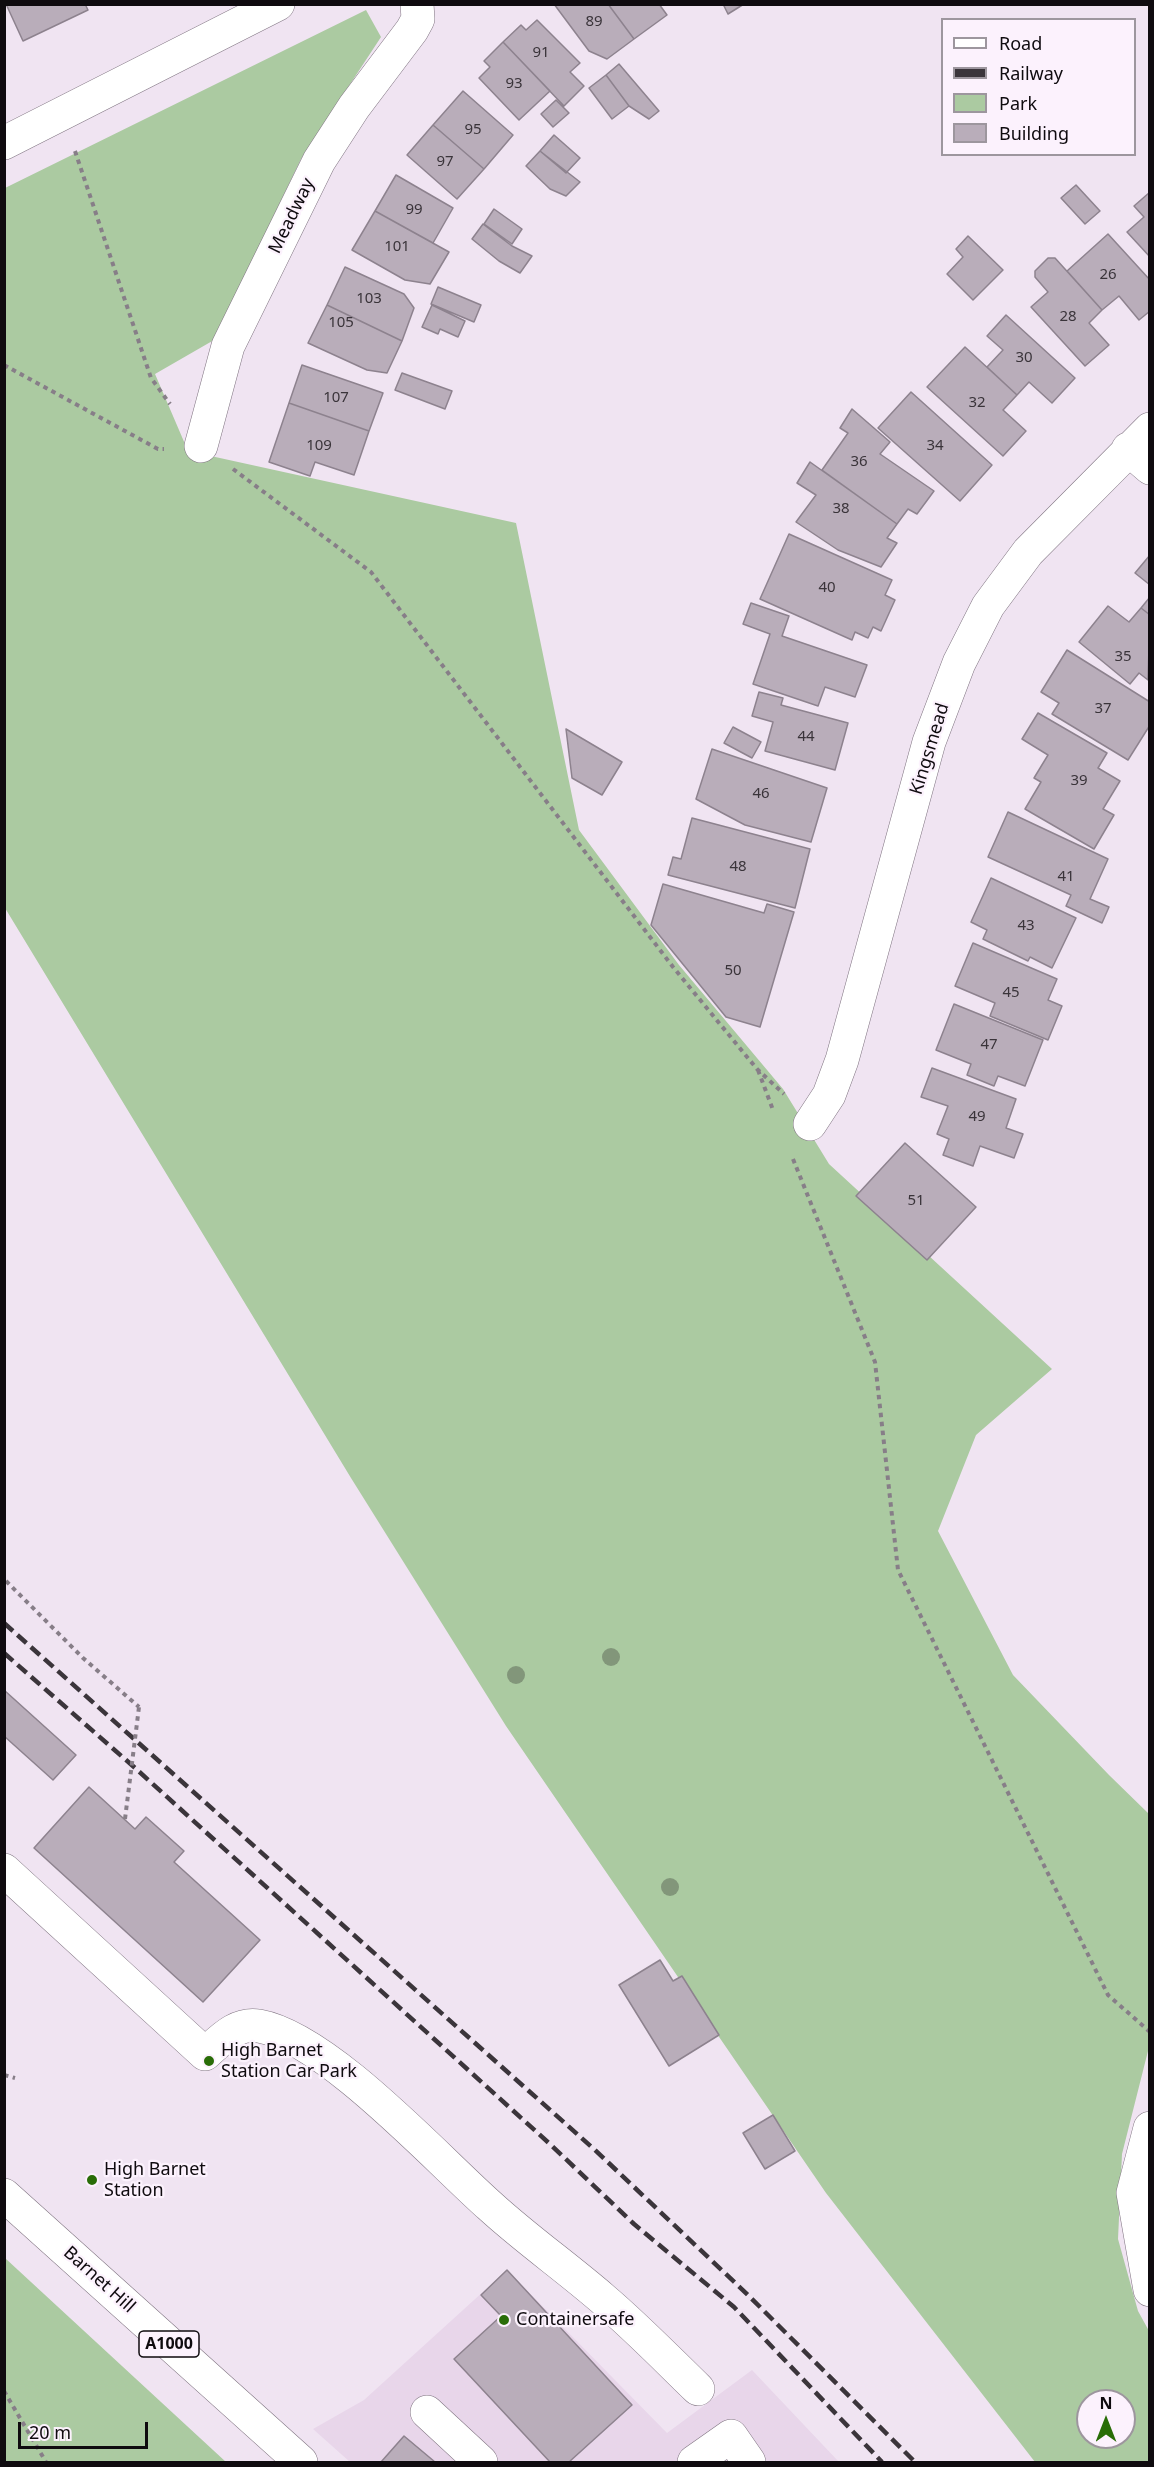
<!DOCTYPE html>
<style>
body{margin:0}
#map{position:relative;width:1154px;height:2467px;overflow:hidden;background:#f0e4f2;font-family:"Noto Sans",sans-serif}
canvas{display:block}
.frame{position:absolute;inset:0;border:6px solid #0f0b0f;pointer-events:none}
.legend{position:absolute;left:941px;top:18px;width:195px;height:138px;box-sizing:border-box;background:#fcf2fd;border:2px solid #9d969e;margin:0;padding:8px 10px;list-style:none;font-size:18px;color:#0f0b0f}
.legend li{display:flex;align-items:center;gap:12px;height:30px}
.legend b{width:30px;border:2px solid #9d969e}
.north{position:absolute;left:1076px;top:2389px;width:60px;height:60px;box-sizing:border-box;background:#fcf2fd;border:2px solid #9d969e;border-radius:50%;rotate:0deg;font-size:16px;font-weight:700;line-height:24px;text-align:center;color:#0f0b0f}
.north::after{content:'';display:block;margin:auto;width:21px;height:27px;background:#296d07;clip-path:polygon(50% 0,100% 100%,50% 72%,0 100%)}
.scale{position:absolute;left:18px;top:2422px;width:130px;height:27px;box-sizing:border-box;border:3px solid #0f0b0f;border-top:0;padding-left:8px;font-size:18px;line-height:21px;white-space:nowrap;color:#0f0b0f;-webkit-text-stroke:4px #fcf2fd;paint-order:stroke}
</style>
<div id="map">
<canvas width="1154" height="2467"></canvas>
<div class="frame"></div>
<ul class="legend">
<li><b style="height:8px;background:#fff"></b>Road</li>
<li><b style="height:8px;background:#3b353b"></b>Railway</li>
<li><b style="height:16px;background:#abcaa1"></b>Park</li>
<li><b style="height:16px;background:#b9adba"></b>Building</li>
</ul>
<div class="north">N</div>
<div class="scale">20 m</div>
</div>
<script>
const context = document.querySelector('canvas').getContext('2d');
context.lineJoin = 'round';
function fill(path, color) { context.fillStyle = color; context.fill(path, 'evenodd'); }
function trace(path, color, width, dash) { context.strokeStyle = color; context.lineWidth = width; context.lineCap = dash ? 'butt' : 'round'; context.setLineDash(dash || []); context.stroke(path); }
function write(font, color, halo, rows, align = 'center') {
  context.font = font + ' "Noto Sans",sans-serif'; context.lineWidth = 4.5; context.setLineDash([]); context.textBaseline = 'middle'; context.strokeStyle = halo; context.fillStyle = color; for (const [text, x, y, turn = 0] of rows) {
    context.save(); context.translate(x, y); context.rotate((+turn || 0) * Math.PI / 180); context.textAlign = isNaN(turn) ? turn : align; if (halo) context.strokeText(text, 0, 0); context.fillText(text, 0, 0); context.restore();
  }
}
fill(new Path2D(`
 M507,2270L667,2433L752,2370L839,2462H350L313,2429L364,2400Z`), '#e8d6ea');
fill(new Path2D(`
 M366,10L381,37L301,159L214,340L155,374L188,451L516,523L579,830L679,965L783,1089L829,1164L1052,1369L976,1435L938,1531L1013,1675L1109,1775L1149,1814V2047L1122,2154L1118,2239L1138,2311L1149,2331V2462H1035L826,2193L506,1726L351,1478L5,908V188ZM1088,2401H1124V2437H1088Z
 M5,2258L226,2462H5Z`), '#abcaa1');
const building = new Path2D(`
 M6,4H85L88,10L23,41Z
 M554,4H608L634,39L607,59L589,51Z
 M608,4H659L667,15L634,39Z
 M723,4H744L728,14Z
 M537,20L580,63L570,72L584,86L564,106L503,42L521,25L526,30Z
 M503,42L550,91L519,120L479,78L490,67L484,61Z
 M619,64L659,111L649,119L629,106L606,75Z
 M606,75L629,106L612,119L589,88Z
 M463,91L513,135L484,169L433,125Z
 M556,100L569,113L553,127L541,114Z
 M433,125L484,169L457,199L407,155Z
 M554,135L580,158L566,173L540,151Z
 M540,151L580,182L566,196L550,189L526,166Z
 M396,175L453,208L433,243L375,211Z
 M1076,185L1100,211L1085,224L1061,198Z
 M1150,192V257L1127,232L1144,217L1134,206Z
 M494,209L522,229L512,244L484,224Z
 M375,211L449,252L430,284L405,280L352,250Z
 M483,224L512,246L532,256L520,273L499,261L472,239Z
 M1108,234L1150,280V311L1139,320L1119,296L1102,310L1067,271Z
 M968,236L1003,270L973,300L947,274L963,257L956,249Z
 M1048,258H1055L1102,310L1089,323L1109,345L1085,366L1031,307L1048,292L1035,277V271Z
 M345,267L404,294L414,308L402,341L327,305Z
 M438,287L481,305L474,322L431,304Z
 M327,305L402,341L387,373L367,370L308,343Z
 M432,305L465,321L458,337L440,329L438,334L422,327Z
 M1006,315L1075,378L1052,403L1029,382L1017,395L987,367L1003,350L987,336Z
 M965,347L1017,395L1003,410L1026,431L1003,456L927,387Z
 M302,365L383,393L369,431L289,403Z
 M402,373L452,391L445,409L395,390Z
 M911,392L992,465L960,501L878,428Z
 M289,403L369,431L354,475L315,462L310,476L269,462Z
 M852,409L890,442L880,454L934,491L917,514L908,509L897,524L822,470L848,433L840,428Z
 M810,462L897,524L887,538L897,543L881,567L838,550L796,522L816,495L797,483Z
 M789,534L892,580L885,595L895,600L881,631L873,627L868,638L855,632L852,640L760,599Z
 M1150,555V585L1135,573Z
 M1150,597V615L1141,608Z
 M751,603L789,616L782,636L867,665L855,697L825,687L818,706L753,684L770,634L743,624Z
 M1108,606L1129,622L1141,608L1150,615L1148,680L1139,673L1130,684L1079,642Z
 M1067,650L1150,702V725L1128,760L1052,714L1059,703L1041,692Z
 M759,692L783,698L781,705L848,723L835,770L765,751L773,722L752,716Z
 M1038,713L1107,753L1098,768L1120,781L1103,809L1114,815L1094,849L1025,809L1041,782L1034,778L1048,755L1022,739Z
 M733,727L761,742L752,758L724,743Z
 M566,729L622,762L602,795L572,778Z
 M712,749L827,788L811,842L745,825L696,799Z
 M1008,812L1108,859L1090,899L1109,907L1102,923L1066,906L1071,895L988,857Z
 M692,818L810,849L795,908L668,875L673,857L681,859Z
 M991,878L1076,918L1052,968L1030,957L1028,961L983,939L987,930L971,922Z
 M663,884L764,913L767,904L794,912L760,1027L726,1017L651,925Z
 M973,943L1057,979L1048,1000L1062,1006L1048,1040L990,1016L995,1003L955,986Z
 M954,1004L1043,1040L1025,1086L998,1076L994,1086L967,1075L971,1064L936,1050Z
 M932,1068L1016,1099L1006,1128L1023,1134L1014,1158L980,1146L973,1166L943,1155L949,1139L937,1134L948,1106L921,1097Z
 M905,1143L976,1207L927,1260L856,1196Z
 M4,1690L76,1755L53,1780L4,1736Z
 M89,1787L135,1829L146,1817L184,1851L174,1862L260,1940L203,2002L34,1848Z
 M660,1960L673,1981L682,1976L719,2035L669,2066L619,1985Z
 M773,2115L795,2151L765,2169L743,2133Z
 M507,2270L632,2405L569,2462H550L454,2359L501,2316L481,2295Z
 M404,2436L435,2462H381Z`);
fill(building, '#b9adba');
trace(building, '#8d828e', 1.5);
const minor = new Path2D(`
 M4,143L278,4
 M201,446L228,346L319,161L354,107L412,30L418,19L417,4
 M1128,449L1150,468
 M810,1124L829,1095L842,1060L929,742L959,663L988,606L1028,552L1150,429
 M4,1870L205,2054C221,2040 236,2022 259,2026C327,2038 437,2159 490,2206C526,2239 566,2267 603,2299C636,2327 667,2359 698,2389
 M1150,2128L1133,2193L1150,2290
 M427,2412L481,2462
 M694,2462L731,2436L749,2462`);
const major = new Path2D(`
 M4,2195L301,2462`);
trace(minor, '#807582', 34);
trace(major, '#807582', 34);
trace(new Path2D(`
 M75,151L151,378L170,404
 M4,365L158,449H164
 M233,469L371,572L673,967L757,1069L784,1094
 M758,1070L773,1110
 M793,1159L875,1362L898,1570L1108,1995L1150,2032
 M6,1581L83,1658L139,1707
 M4,2075L15,2078
 M4,2391L46,2462`), '#877e88', 4, [4.5, 4.5]);
trace(minor, '#fff', 33);
trace(major, '#fff', 33);
trace(new Path2D(`
 M4,1623L595,2150L748,2295L915,2462
 M4,1653L134,1767L551,2145L634,2224L734,2307L882,2462`), '#3b353b', 4.5, [12, 6]);
trace(new Path2D(`
 M125,1819L139,1707`), '#877e88', 4, [4.5, 4.5]);
context.fillStyle = '#82967a';
for (const [x, y] of [
 [611,1657],
 [516,1675],
 [670,1887]
]) { context.beginPath(); context.arc(x, y, 9, 0, 2 * Math.PI); context.fill(); }
for (const [x, y, r, color] of [
 [209,2061,6,"#296d07"],
 [92,2180,6,"#296d07"],
 [504,2320,6,"#296d07"]
]) { const dot = new Path2D(); dot.arc(x, y, r, 0, 2 * Math.PI); context.fillStyle = color; context.fill(dot); trace(dot, '#fcf2fd', 2); }
write('15px', '#3a343a', null, [
 ["89",594,22],
 ["91",541,53],
 ["93",514,84],
 ["95",473,130],
 ["97",445,162],
 ["99",414,210],
 ["101",397,247],
 ["26",1108,275],
 ["103",369,299],
 ["28",1068,317],
 ["105",341,323],
 ["30",1024,358],
 ["107",336,398],
 ["32",977,403],
 ["109",319,446],
 ["34",935,446],
 ["36",859,462],
 ["38",841,509],
 ["40",827,588],
 ["35",1123,657],
 ["37",1103,709],
 ["44",806,737],
 ["39",1079,781],
 ["46",761,794],
 ["48",738,867],
 ["41",1066,877],
 ["43",1026,926],
 ["50",733,971],
 ["45",1011,993],
 ["47",989,1045],
 ["49",977,1117],
 ["51",916,1201]
]);
for (const [x, y, w] of [
 [169,2344,60]
]) { const box = new Path2D(); box.roundRect(x - w / 2, y - 13, w, 26, 4.5); context.fillStyle = '#fcf2fd'; context.fill(box); trace(box, '#0f0b0f', 1.5); }
write('bold 16px', '#0f0b0f', null, [
 ["A1000",169,2344]
]);
write('18px', '#0f0b0f', '#fcf2fd', [
 ["Meadway",292,216,-64],
 ["Kingsmead",930,749,-73],
 ["Barnet Hill",99,2280,42]
]);
write('18px', '#0f0b0f', '#fcf2fd', [
 ["High Barnet",221,2051],
 ["Station Car Park",221,2072],
 ["High Barnet",104,2170],
 ["Station",104,2191],
 ["Containersafe",516,2320]
], 'left');
</script>
